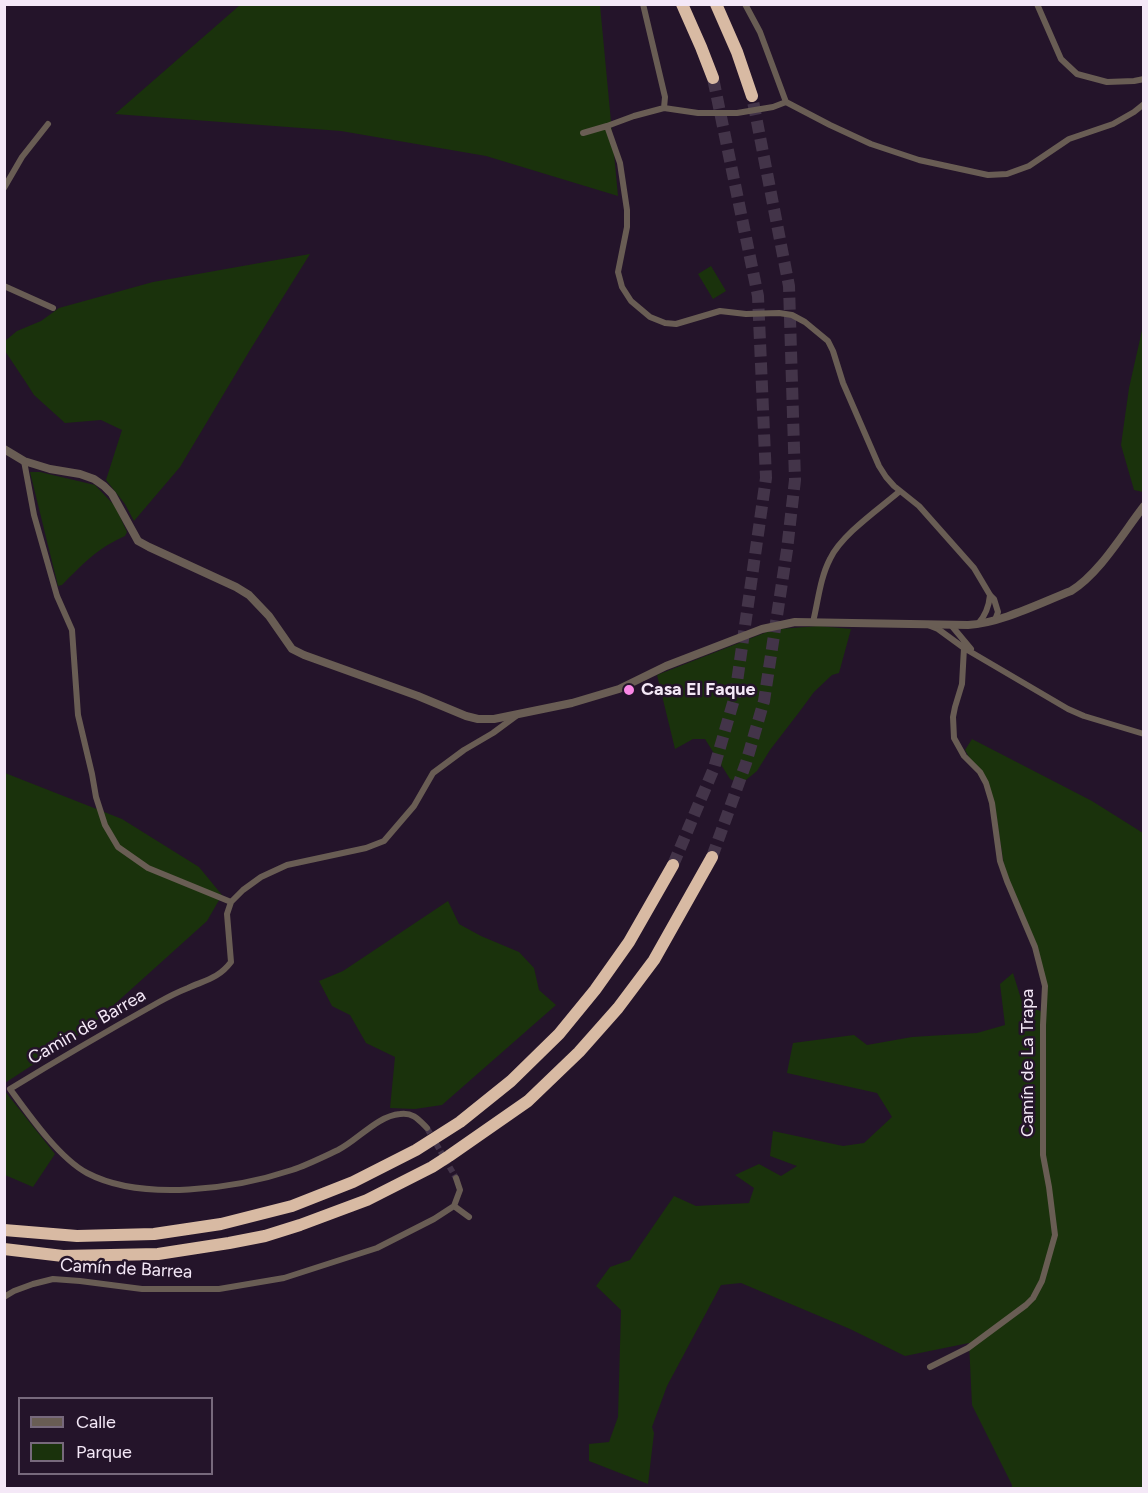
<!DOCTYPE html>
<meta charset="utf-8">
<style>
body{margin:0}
#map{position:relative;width:1148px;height:1493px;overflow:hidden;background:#24142a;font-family:Figtree,sans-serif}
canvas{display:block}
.frame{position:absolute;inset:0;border:6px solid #f4e8f7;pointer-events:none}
.legend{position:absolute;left:18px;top:1397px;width:195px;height:78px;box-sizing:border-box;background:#24142a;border:2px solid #77697c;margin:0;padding:8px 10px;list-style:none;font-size:18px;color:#f4e8f7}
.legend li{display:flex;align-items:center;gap:12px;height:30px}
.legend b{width:30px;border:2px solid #77697c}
</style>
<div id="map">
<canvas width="1148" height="1493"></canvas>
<div class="frame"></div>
<ul class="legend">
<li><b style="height:8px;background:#695d54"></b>Calle</li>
<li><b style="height:16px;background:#1a320c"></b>Parque</li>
</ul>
</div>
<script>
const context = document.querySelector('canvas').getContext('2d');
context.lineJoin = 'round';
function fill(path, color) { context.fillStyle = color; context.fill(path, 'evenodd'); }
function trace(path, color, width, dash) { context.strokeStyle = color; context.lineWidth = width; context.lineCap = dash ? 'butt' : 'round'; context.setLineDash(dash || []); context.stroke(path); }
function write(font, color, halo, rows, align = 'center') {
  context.font = font + ' Figtree,sans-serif'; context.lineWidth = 5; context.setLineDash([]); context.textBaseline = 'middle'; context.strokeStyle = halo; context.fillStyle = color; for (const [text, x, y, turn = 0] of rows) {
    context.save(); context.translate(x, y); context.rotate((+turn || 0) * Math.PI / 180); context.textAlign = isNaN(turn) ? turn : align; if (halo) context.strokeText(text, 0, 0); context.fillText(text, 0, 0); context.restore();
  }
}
fill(new Path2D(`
 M240,5H600L618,196L486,156L341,131L115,114Z
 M310,254L250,350L180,467L134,521L125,504L106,480L122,430L101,420L65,423L34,395L25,381L5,351V341L17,331L41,321L59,308L153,282Z
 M711,266L726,291L713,299L698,274Z
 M1143,326L1144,492H1143L1134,490L1121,445L1129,388Z
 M30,472H40L95,485L115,506L127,532L125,536C96,549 84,563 62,585L58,586Z
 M819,626L851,629L839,673L832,675L814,692L800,711L770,750L757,771L741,784L730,779L705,739H693L675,749L657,675L767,632L779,629Z
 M972,739L1092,801L1143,833V1488H1012V1485L972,1405L969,1343L905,1356L850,1329L741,1283L721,1285L667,1386L652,1427L654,1433L648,1484L589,1461V1444L609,1442L618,1417L621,1310L596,1286L610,1267L630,1260L674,1196L696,1206L749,1203L754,1188L735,1175L759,1164L781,1176L797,1166L770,1156L773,1131L843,1146L864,1143L892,1117L877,1093L787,1073L793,1043L854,1035L867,1045L912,1037L977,1033L1005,1025L1000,984L1013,973L1022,1002L1042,1012L1047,986L1004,866L994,801L965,750Z
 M5,773L122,819L199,867L222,895L207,921L86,1030L5,1083Z
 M448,901L459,924L481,936L519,952L534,968L539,990L556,1005L442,1105L415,1109L390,1108L395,1057L366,1043L350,1015L332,1006L319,981L343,971Z
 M4,1090L55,1154L33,1187L5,1175Z`), '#1a320c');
trace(new Path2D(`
 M427,1128L456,1178`), '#433449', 6, [6, 3]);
trace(new Path2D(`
 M712,857L746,763L764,701L787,550L795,480L789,286L752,96
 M673,865L714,768L735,696L766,478L758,296L713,78`), '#433449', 12, [12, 6]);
trace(new Path2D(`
 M643,4L665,97L664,108
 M745,4L760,32L786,102
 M1037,4L1061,59L1077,74L1107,82L1134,81L1144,79
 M607,126L620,163L627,210V227L618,272L622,287L631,301L650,317L665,323L676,324L720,311L746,314L779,313L792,315L805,322L828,341L833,351L843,383L879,466L886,477L894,486L919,506L974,568L990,595L994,599L998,612L995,620
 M583,133L607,126L634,116L664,108L698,113H737L773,107L786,102L830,125L871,144L919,160L988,175L1007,174L1029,166L1069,139L1113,124L1134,112L1144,104
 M4,188L22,157L48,124
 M4,286L53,308
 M24,461L34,515L57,596L72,630L78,715L92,774L96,797L105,825L118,847L148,868L231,902
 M813,622C818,602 820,578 830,559C841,535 879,509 900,491
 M978,624C986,615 989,606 990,595
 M928,625L938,629L964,648L1068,709L1084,716L1144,734
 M951,625L971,649
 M427,1128C419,1120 413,1112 400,1114C377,1116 358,1140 338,1150C323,1157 307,1165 292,1170C235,1189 142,1202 87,1173C59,1158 29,1115 10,1089C59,1059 109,1030 159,1002C168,997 178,992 188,988C206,980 219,978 231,962L227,914L231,902L243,890L261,877L287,865L366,848L384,841L414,806L433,773L464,750L493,733L516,716
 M454,1206L469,1217
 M4,1297L14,1291L33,1284L53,1279L80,1281L142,1289H219L284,1278L377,1248L434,1219L454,1206L460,1190L456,1178
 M930,1367L968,1348L1026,1305L1033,1298L1042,1281L1055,1235L1049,1187L1043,1155V1025L1045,986L1035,947L1007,881L1000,861L992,803L986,783L980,772L964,756L954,738L953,717L955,707L962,684L964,648`), '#695d54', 6);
trace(new Path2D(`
 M4,449L24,461L50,469L80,474L94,479L104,486L112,494L138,541L149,547L236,587L249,595L269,616L292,649L304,655L418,696L466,716L478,719H494L572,703L619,689L666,666L762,629L795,622L968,625C1001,623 1040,603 1071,591C1100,573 1123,533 1144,506`), '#695d54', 8);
trace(new Path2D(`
 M682,4L701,47L713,78
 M716,4L737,52L752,96
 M4,1230L77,1236L154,1234L221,1224L292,1206L353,1182L416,1150L460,1122L511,1081L559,1034L595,990L629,942L673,865
 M4,1249L63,1256L158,1254L229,1243L265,1236L300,1225L367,1200L432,1167L449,1156L528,1101L579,1052L618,1008L654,960L712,857`), '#d8baa3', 12);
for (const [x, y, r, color] of [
 [629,690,6,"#fb87e6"]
]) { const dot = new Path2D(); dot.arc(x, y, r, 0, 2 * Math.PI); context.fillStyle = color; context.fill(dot); trace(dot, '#24142a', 2); }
write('bold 18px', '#f4e8f7', '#24142a', [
 ["Casa El Faque",641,690]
], 'left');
write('18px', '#f4e8f7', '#24142a', [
 ["Camin de Barrea",87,1027,-30],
 ["Camín de La Trapa",1028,1063,-90],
 ["Camín de Barrea",126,1269,3]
]);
</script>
